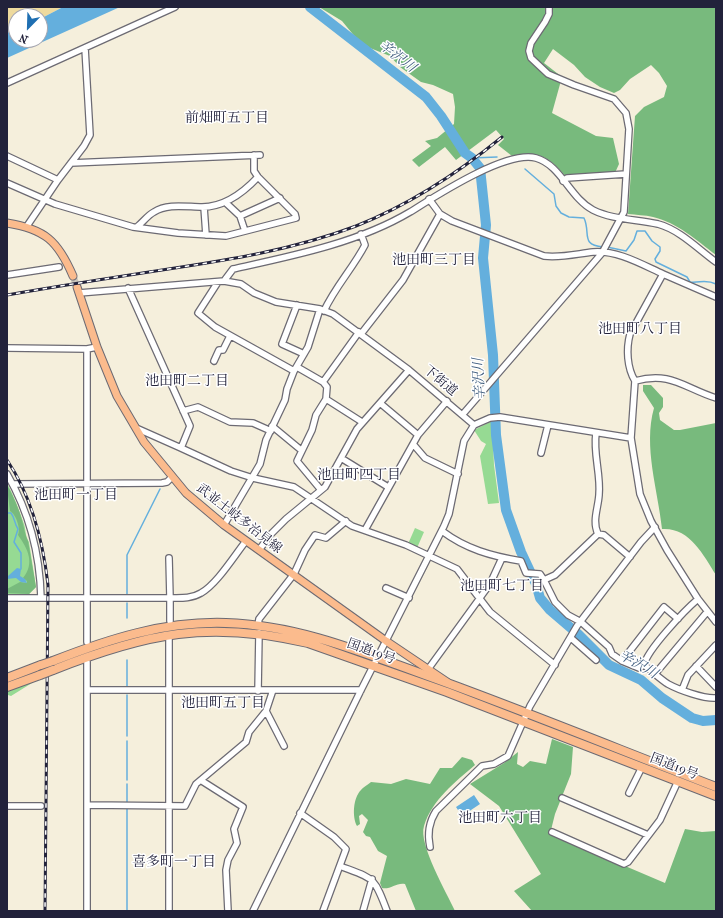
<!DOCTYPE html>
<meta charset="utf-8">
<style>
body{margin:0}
#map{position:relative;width:723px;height:918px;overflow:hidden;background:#f5efdc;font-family:"IM FELL French Canon",serif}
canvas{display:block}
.frame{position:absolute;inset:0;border:8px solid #22223b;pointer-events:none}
.north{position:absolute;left:8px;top:8px;width:40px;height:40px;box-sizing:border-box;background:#fff;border:1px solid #a7a7b1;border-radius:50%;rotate:203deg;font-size:11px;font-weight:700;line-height:16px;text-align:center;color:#22223b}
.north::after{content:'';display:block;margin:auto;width:14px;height:18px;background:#1f6fb2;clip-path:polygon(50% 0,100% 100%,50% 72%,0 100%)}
</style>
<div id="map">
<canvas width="723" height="918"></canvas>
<div class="frame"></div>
<div class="north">N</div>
</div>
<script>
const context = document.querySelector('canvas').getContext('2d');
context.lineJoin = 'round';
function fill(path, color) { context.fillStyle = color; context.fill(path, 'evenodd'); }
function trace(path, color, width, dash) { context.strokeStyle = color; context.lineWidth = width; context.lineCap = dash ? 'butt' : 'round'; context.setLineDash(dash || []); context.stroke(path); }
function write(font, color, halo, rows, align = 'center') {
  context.font = font + ' "IM FELL French Canon","Noto Serif JP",serif'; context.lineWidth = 3; context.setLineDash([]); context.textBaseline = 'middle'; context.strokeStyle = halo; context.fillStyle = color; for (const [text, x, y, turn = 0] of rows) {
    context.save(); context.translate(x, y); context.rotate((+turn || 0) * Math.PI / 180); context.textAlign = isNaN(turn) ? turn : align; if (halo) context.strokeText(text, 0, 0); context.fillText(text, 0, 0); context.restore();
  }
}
fill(new Path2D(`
 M492,421L494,465L499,503L488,504L480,456L486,444L481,441L474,430Z
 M7,483C14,496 19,510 24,524C26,530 25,536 29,542L36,587L29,594H7Z
 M415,528L424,532L417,548L408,544Z
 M40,678L11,696L8,695L7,692Z`), '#96da93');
fill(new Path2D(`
 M319,7H716V255C696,240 678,223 653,217C645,215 636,215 628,214L635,116L644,107L664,97L667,86L659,73L651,65L630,79L620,90L614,93L600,87L585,77L574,65L553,49L544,63L562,77L552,113L596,136L613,138L619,164L614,175L567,178C550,158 540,150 512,156L498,145L504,139L496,130L456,160L445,147L419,167L412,160L431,146L425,141L437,138L454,124L455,107L453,94L433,85L421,82L400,67L390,56L370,48L356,38L342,21Z
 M643,385H651L663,398V407L659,413L660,420L674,430H680L716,423V575C703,554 689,527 662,529C658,490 643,447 654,408L643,391Z
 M7,487L9,488C14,498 19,509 22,520C24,527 25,535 28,541L36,587L29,594L7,593V589L20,582L27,583V581L23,578C35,563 28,549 18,535C21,529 16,514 10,511Z
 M552,739L573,747L571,774L555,814L550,834L665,883L685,829L702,832L716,831V911H532L514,891L541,874L499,806L470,784L504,763L518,752L517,764L523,767L530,761L546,764Z
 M462,757L472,760L475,765C455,782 432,800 424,826C418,844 447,893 455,911H416L405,884C397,882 390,890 382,888L380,883L387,856L378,851L370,837L366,836L363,832L368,820L362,814L359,816L360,824L357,826C352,817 353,798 361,790C363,787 368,785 371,782L391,784L406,779L430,784L440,768H452Z`), '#78ba7d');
fill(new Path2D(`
 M7,7H63L40,19V16H16V29L7,33Z`), '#eeda9e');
fill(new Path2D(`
 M63,7H120L7,58V33L16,29V40H40V19Z
 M17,568L21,569L20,576L25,579L27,583L21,582L16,578L7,579L8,576Z
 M474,795L480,804L462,816L456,807Z`), '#64afdd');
trace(new Path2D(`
 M472,158L497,157
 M525,169L554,194L556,206L561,213L569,217L584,218C591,233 580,245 603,247
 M607,247L626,251L634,240L637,231H645L652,241L660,247V251L655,259L656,262L687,277L690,282C700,283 706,279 716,284
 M7,513H11C15,518 14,523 18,529L14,542L21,553V569
 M127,595V555L160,489
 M127,603V618
 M127,660V688
 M127,736V695
 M127,780V741
 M127,784V803
 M127,911V808`), '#64afdd', 1.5);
trace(new Path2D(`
 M310,7L426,97L441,116L465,153L472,158L480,168L486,225L483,258L493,355L496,435L506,510L521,552L536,584L540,598L550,610L578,634L609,665L641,680L662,698L692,718L703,721L716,720`), '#64afdd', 10);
trace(new Path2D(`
 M73,276L77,287`), '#cbc6bc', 7, [7, 3.5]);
const minor = new Path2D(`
 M7,83L175,7
 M7,156L58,180
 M71,163L260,155
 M563,181L567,178L626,174
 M7,183L55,204L133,227L178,233L226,236L296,218L295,214L258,177L254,171V155
 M225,202L240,216L245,231
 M204,207L206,235
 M440,214L452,221L544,256C561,258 576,254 593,252C617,250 641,264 663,274L630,334C626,349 627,368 635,381L631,438L640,494L651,521L667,550L698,599L716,622
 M240,216L280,198
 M27,226L58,180L84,146L90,135L85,48
 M138,226C143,222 148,215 154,212C167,203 187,207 202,207C225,207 243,193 258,177
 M663,274L716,297
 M7,275L59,267
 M224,281L233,269C292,256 358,243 410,212C436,196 506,150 536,158C561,165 570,198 593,210C613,220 637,219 658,224C680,230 698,249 716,262
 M218,282L198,313L215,327L294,371
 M128,288L190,426L181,448L136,428
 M79,293L224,281L241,284L254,293L276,302L320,309L333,314L409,370L474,425
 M297,305L282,344L304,354
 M324,311C335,287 353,268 365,245L361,234
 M361,334L403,280L440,214L429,199
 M7,348L87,349L97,347
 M87,349V642
 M214,361L219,350H223L230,336
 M297,367L323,382L327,387L326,399L316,415L312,430L297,461L321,490
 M635,381C671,371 684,388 716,398
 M323,382L359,332
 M326,399L362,422
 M380,403L418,435
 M183,411L198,407L230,422L253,423L271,431
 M463,414L602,253L624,212L629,129L626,113L614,99L574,85L548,74L531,58L529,51L531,43L545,22L549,14V7
 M474,425L490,418L500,417L631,438
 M272,426L301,450
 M596,433C593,454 601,474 599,495C598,509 592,521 598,534L555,575L544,580L555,602L568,615L581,622L609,647L612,654L622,661L639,668L644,665C652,671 660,679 668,684C679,690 704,699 716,698
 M413,444L425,458L458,474
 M181,448L231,471L253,478L294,487L352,526L406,545L457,569L490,612L555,665
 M541,453L548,425
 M341,458L388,487
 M7,474C29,512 40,555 41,598
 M13,484L162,483L167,482L172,477
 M224,525L260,464L266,440L285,400L287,389L294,371L308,347L320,309
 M365,530L418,435L447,401
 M442,531C466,549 491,556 521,561L526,573L540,574L544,580
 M598,534L604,535L630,557
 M259,550L271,534L286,519L325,487L357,429L409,370
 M386,588L409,598
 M7,598H170L169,558
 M170,621V598C180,598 191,599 201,593C217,584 234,556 246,541
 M258,625L259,619L294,574L305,550L315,535L326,538L346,521
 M571,638L596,660
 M622,661L664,607L678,619
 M87,662V911
 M644,665C647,650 685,610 698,599
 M696,666L716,687
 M429,668L490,584L502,558
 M655,674L707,612
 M87,690H361
 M682,690L688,675L716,645
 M258,691L259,633
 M266,711L284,746
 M202,781L243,807L234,829L237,843L228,860L226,870L228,911
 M629,793L642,767
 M562,798L648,835
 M87,805L185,806L196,784L246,742L249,732L266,711L273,690
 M7,806H41
 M300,813L334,837L346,849L323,911
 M552,832L624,864L628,862L660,820L678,781
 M430,847C427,833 429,822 436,811L482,766L494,764L508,756L530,706L577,626L641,542L655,527
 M340,866C374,879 374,876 387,911
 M169,911V638
 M253,911L361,690L444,526L449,514L464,441L474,425
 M363,911L372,879`);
const major = new Path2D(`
 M7,223C45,229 58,241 73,276
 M77,287L97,347L117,396L144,442L186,493L224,525L386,641L447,682`);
const highway = new Path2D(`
 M53,661C109,639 165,621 226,623C297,625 362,652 428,676C525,711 620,750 716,787
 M53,670C146,633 209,620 308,643L447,692L716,796
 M7,678L41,665
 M7,687L40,675`);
trace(minor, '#6c6a73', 8);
trace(major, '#6c6a73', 9);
trace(highway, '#6c6a73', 10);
trace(minor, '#fff', 5.5);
trace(major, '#fbbb8d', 7);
trace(highway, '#fbbb8d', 8);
const rail = new Path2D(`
 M7,295C59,286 110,278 162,270C228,260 293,250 356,226C409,205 458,173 502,137
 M7,460C32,497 43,541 48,585L45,911`);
trace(rail, '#22223b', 3);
trace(rail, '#fff', 1.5, [4.5]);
const highwayBridge = new Path2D(`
 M41,665L53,661
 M40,675L53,670`);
trace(highwayBridge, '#6c6a73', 10, []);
trace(highwayBridge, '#fbbb8d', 8);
write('13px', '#22223b', '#fff', [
 ["下街道",440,381,40],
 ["武並土岐多治見線",239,519,38],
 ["国道19号",371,652,20],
 ["国道19号",674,767,21]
]);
write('italic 14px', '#3c5a7c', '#fff', [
 ["辛沢川",397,57,38],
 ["辛沢川",480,379,-93],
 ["辛沢川",638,665,31]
]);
write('14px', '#22223b', '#fff', [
 ["前畑町五丁目",227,119],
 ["池田町三丁目",434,261],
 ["池田町八丁目",640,330],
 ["池田町二丁目",187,382],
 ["池田町四丁目",359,476],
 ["池田町一丁目",76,496],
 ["池田町七丁目",502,587],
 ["池田町五丁目",223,704],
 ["池田町六丁目",500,819],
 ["喜多町一丁目",174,863]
]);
</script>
